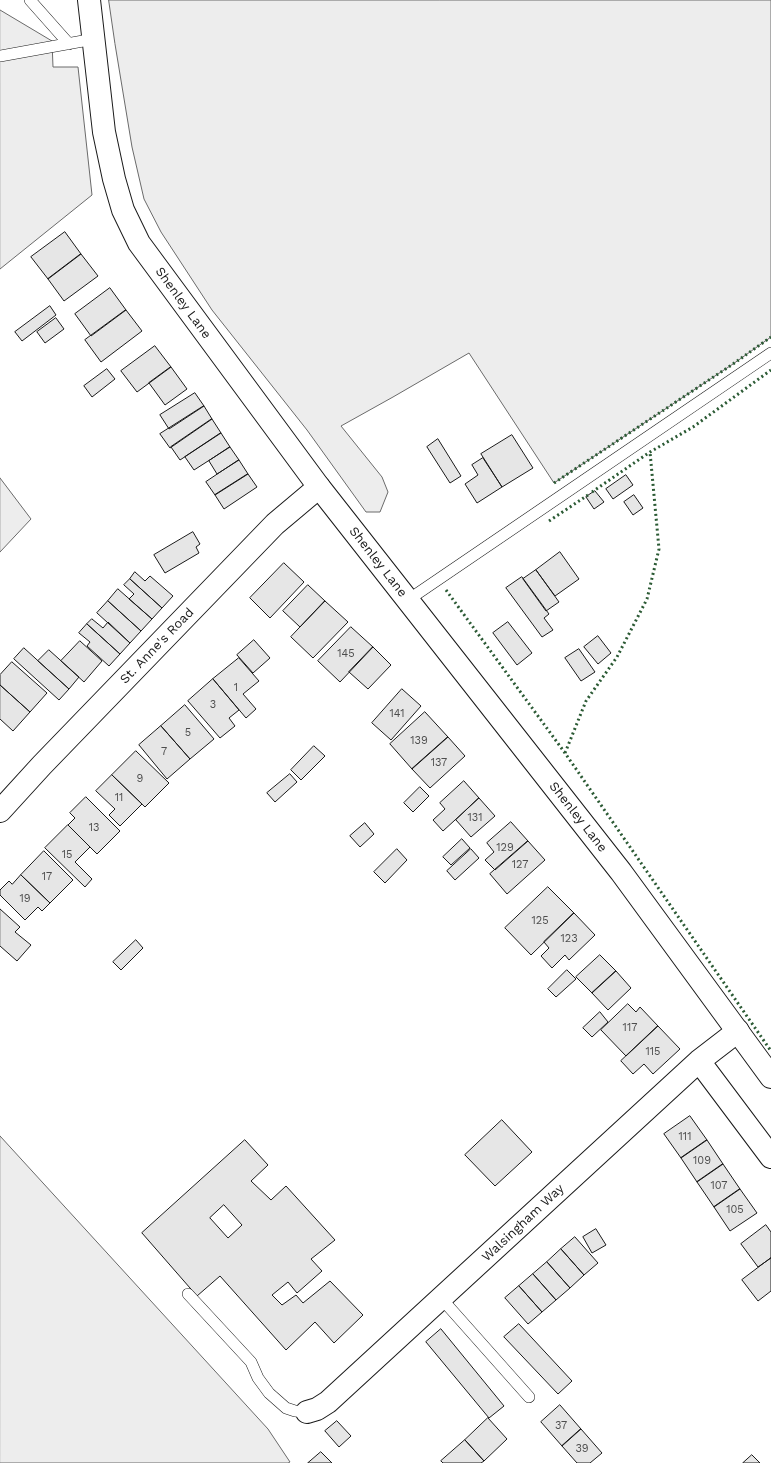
<!DOCTYPE html>
<style>
body{margin:0}
canvas{display:block;background:#fff}
</style>
<canvas width="771" height="1463"></canvas>
<script>
const context = document.querySelector('canvas').getContext('2d');
context.lineJoin = 'round';
function fill(path, color) { context.fillStyle = color; context.fill(path, 'evenodd'); }
function trace(path, color, width, dash) { context.strokeStyle = color; context.lineWidth = width; context.lineCap = dash ? 'butt' : 'round'; context.setLineDash(dash || []); context.stroke(path); }
function write(font, color, halo, rows, align = 'center') {
  context.font = font + ' "Work Sans",sans-serif'; context.lineWidth = 3; context.setLineDash([]); context.textBaseline = 'middle'; context.strokeStyle = halo; context.fillStyle = color; for (const [text, x, y, turn = 0] of rows) {
    context.save(); context.translate(x, y); context.rotate((+turn || 0) * Math.PI / 180); context.textAlign = isNaN(turn) ? turn : align; if (halo) context.strokeText(text, 0, 0); context.fillText(text, 0, 0); context.restore();
  }
}
const green = new Path2D(`
 M109,0H771V337L733,364L554,483L469,353L393,397L341,426L382,477L388,492L380,512H366L307,430L212,310L161,232L144,199L132,147L115,44Z
 M0,10L52,41L53,67H78L92,195L0,269Z
 M0,478L31,519L0,552Z
 M0,1136L268,1429L290,1462L288,1463H0Z`);
fill(green, '#ededed');
trace(green, '#6a6a6a', 1);
const building = new Path2D(`
 M65,232L81,254L48,279L31,257Z
 M81,254L98,276L64,301L48,279Z
 M110,288L126,310L91,336L75,314Z
 M50,306L56,315L22,341L15,332Z
 M126,310L142,331L101,362L85,340Z
 M56,318L64,329L45,343L37,332Z
 M155,346L171,367L137,392L121,371Z
 M171,367L187,389L165,405L149,383Z
 M107,369L115,379L92,397L84,386Z
 M195,393L204,406L169,429L160,415Z
 M204,406L212,419L170,448L160,434Z
 M212,419L221,433L180,460L171,447Z
 M221,433L230,447L194,470L185,457Z
 M512,435L533,468L502,487L481,454Z
 M438,439L461,476L450,483L427,447Z
 M230,447L239,460L217,474L209,461Z
 M483,458L502,487L477,503L465,484L478,475L472,465Z
 M239,460L248,474L215,495L206,482Z
 M248,474L257,487L224,509L215,495Z
 M626,475L633,485L613,499L606,489Z
 M595,491L604,502L594,509L586,497Z
 M634,495L643,508L633,515L624,502Z
 M193,532L200,544L196,547L199,553L165,573L154,555Z
 M560,552L579,579L555,596L536,570Z
 M284,563L304,582L270,618L250,598Z
 M536,570L559,602L546,611L523,579Z
 M135,572L145,581L150,576L173,596L162,608L130,579Z
 M522,577L549,614L544,618L553,630L542,637L506,588Z
 M130,579L162,608L152,619L129,599L134,594L124,585Z
 M308,585L325,601L300,627L283,611Z
 M118,589L152,619L141,631L108,601Z
 M108,601L141,631L130,643L97,613Z
 M325,601L348,622L313,658L291,637Z
 M92,619L103,628L108,622L130,643L120,654L87,624Z
 M508,622L532,653L517,665L493,633Z
 M87,624L120,654L109,666L87,646L90,642L79,633Z
 M351,627L373,647L340,682L318,661Z
 M598,636L611,653L598,664L584,647Z
 M254,640L270,658L253,673L237,655Z
 M80,641L102,661L84,682L61,661Z
 M373,647L391,665L368,689L349,672Z
 M24,648L69,689L59,700L14,659Z
 M579,649L595,672L581,681L565,658Z
 M49,650L79,677L69,689L38,661Z
 M239,658L259,681L243,694L256,709L246,718L213,679Z
 M12,662L47,693L30,712L0,685V675Z
 M213,679L239,710L229,718L235,726L220,738L188,701Z
 M0,685L30,712L13,731L0,719Z
 M402,689L421,706L391,740L372,723Z
 M185,705L214,739L190,759L161,726Z
 M425,712L448,737L412,769L390,744Z
 M161,726L190,759L167,779L139,745Z
 M448,737L465,756L430,788L412,769Z
 M314,746L325,756L301,780L291,770Z
 M136,751L169,783L145,807L112,775Z
 M290,774L297,782L275,802L267,793Z
 M112,775L142,804L120,826L109,815L115,809L96,791Z
 M464,781L479,798L443,831L433,820L445,809L440,803Z
 M420,787L429,796L413,812L404,803Z
 M86,797L120,831L97,854L68,825L75,818L70,813Z
 M479,798L495,816L471,837L456,820Z
 M511,822L528,841L495,870L485,860L494,852L487,843Z
 M365,823L374,834L360,847L350,836Z
 M68,825L90,847L75,862L92,879L85,887L45,848Z
 M462,839L470,848L451,865L443,857Z
 M528,841L545,860L507,894L490,874Z
 M397,849L407,860L385,883L374,872Z
 M471,849L479,858L455,880L447,871Z
 M44,851L73,880L50,903L21,875Z
 M21,875L50,903L42,911L38,907L25,920L0,895V890L9,881L12,884Z
 M548,887L574,913L531,955L505,928Z
 M0,909L20,927L15,932L31,945L17,961L0,946Z
 M574,913L595,935L569,960L565,955L552,968L541,956L549,948L544,942Z
 M136,940L143,948L121,970L113,962Z
 M600,955L616,971L592,993L576,977Z
 M567,970L576,979L556,997L548,989Z
 M616,971L631,988L608,1010L592,993Z
 M628,1004L636,1012L640,1007L658,1026L626,1056L601,1030Z
 M600,1012L608,1022L592,1037L583,1028Z
 M658,1026L680,1049L653,1074L644,1064L633,1074L621,1061Z
 M690,1116L707,1140L681,1158L664,1134Z
 M502,1120L532,1152L495,1186L465,1155Z
 M245,1140L268,1165L251,1181L271,1200L286,1186L335,1240L311,1259L322,1271L297,1293L288,1282L272,1295L282,1305L296,1295L303,1303L330,1281L363,1315L334,1343L315,1322L286,1350L220,1276L197,1296L142,1233ZM224,1205L242,1225L228,1238L210,1218Z
 M707,1140L723,1164L697,1182L681,1158Z
 M723,1164L740,1189L714,1207L697,1182Z
 M740,1189L757,1213L730,1231L714,1207Z
 M766,1225L771,1232V1258L758,1267L741,1244Z
 M596,1229L606,1245L592,1253L583,1237Z
 M575,1237L598,1263L584,1275L561,1249Z
 M561,1249L584,1275L570,1288L547,1262Z
 M771,1258V1291L758,1301L742,1280Z
 M547,1262L570,1288L556,1300L533,1274Z
 M533,1274L556,1300L542,1312L519,1286Z
 M519,1286L542,1312L528,1324L505,1298Z
 M519,1324L572,1381L558,1394L504,1337Z
 M441,1329L504,1406L489,1418L426,1342Z
 M560,1405L581,1429L562,1446L541,1422Z
 M488,1418L507,1439L484,1461L465,1440Z
 M337,1421L351,1436L339,1447L325,1431Z
 M581,1429L602,1453L590,1463H577L562,1446Z
 M465,1440L484,1461L481,1463H443L441,1461Z
 M321,1452L332,1463H308Z
 M752,1455L760,1463H743Z`);
fill(building, '#e6e6e6');
trace(building, '#1a1a1a', 1);
const service = new Path2D(`
 M30,0L69,44
 M0,56L94,39
 M408,600L771,353
 M188,1294L251,1362L258,1378L269,1393L286,1408L295,1411L307,1412
 M441,1298L529,1397`);
const minor = new Path2D(`
 M0,811L42,765L275,524L319,487
 M699,1061L771,1157
 M307,1412L317,1409L328,1402L699,1061L738,1031`);
const secondary = new Path2D(`
 M89,0L104,132L114,179L123,210L139,243L319,487L621,872L771,1077`);
trace(service, '#1a1a1a', 12);
trace(minor, '#1a1a1a', 24);
trace(secondary, '#1a1a1a', 24);
trace(service, '#fff', 11);
trace(minor, '#fff', 22);
trace(secondary, '#fff', 22);
trace(new Path2D(`
 M554,483L733,364L771,337
 M592,492L650,452L693,427L771,370
 M549,521L588,495
 M446,590L565,753L771,1051
 M565,753L586,701L617,657L647,599L659,549L650,452`), '#2b5a34', 3, [2, 3]);
write('11px', '#4d4d4d', null, [
 ["145",346,654],
 ["1",236,688],
 ["3",213,705],
 ["141",397,714],
 ["5",188,733],
 ["139",419,741],
 ["7",164,752],
 ["137",439,763],
 ["9",140,779],
 ["11",119,798],
 ["131",475,818],
 ["13",94,828],
 ["129",505,848],
 ["15",67,855],
 ["127",520,865],
 ["17",47,877],
 ["19",25,899],
 ["125",540,921],
 ["123",569,939],
 ["117",630,1028],
 ["115",653,1052],
 ["111",685,1137],
 ["109",702,1161],
 ["107",719,1186],
 ["105",735,1210],
 ["37",561,1426],
 ["39",582,1449]
]);
write('13px', '#1a1a1a', '#fff', [
 ["Shenley Lane",183,303,54],
 ["Shenley Lane",378,562,52],
 ["St. Anne's Road",157,646,-46],
 ["Shenley Lane",578,817,52],
 ["Walsingham Way",523,1223,-43]
]);
</script>
